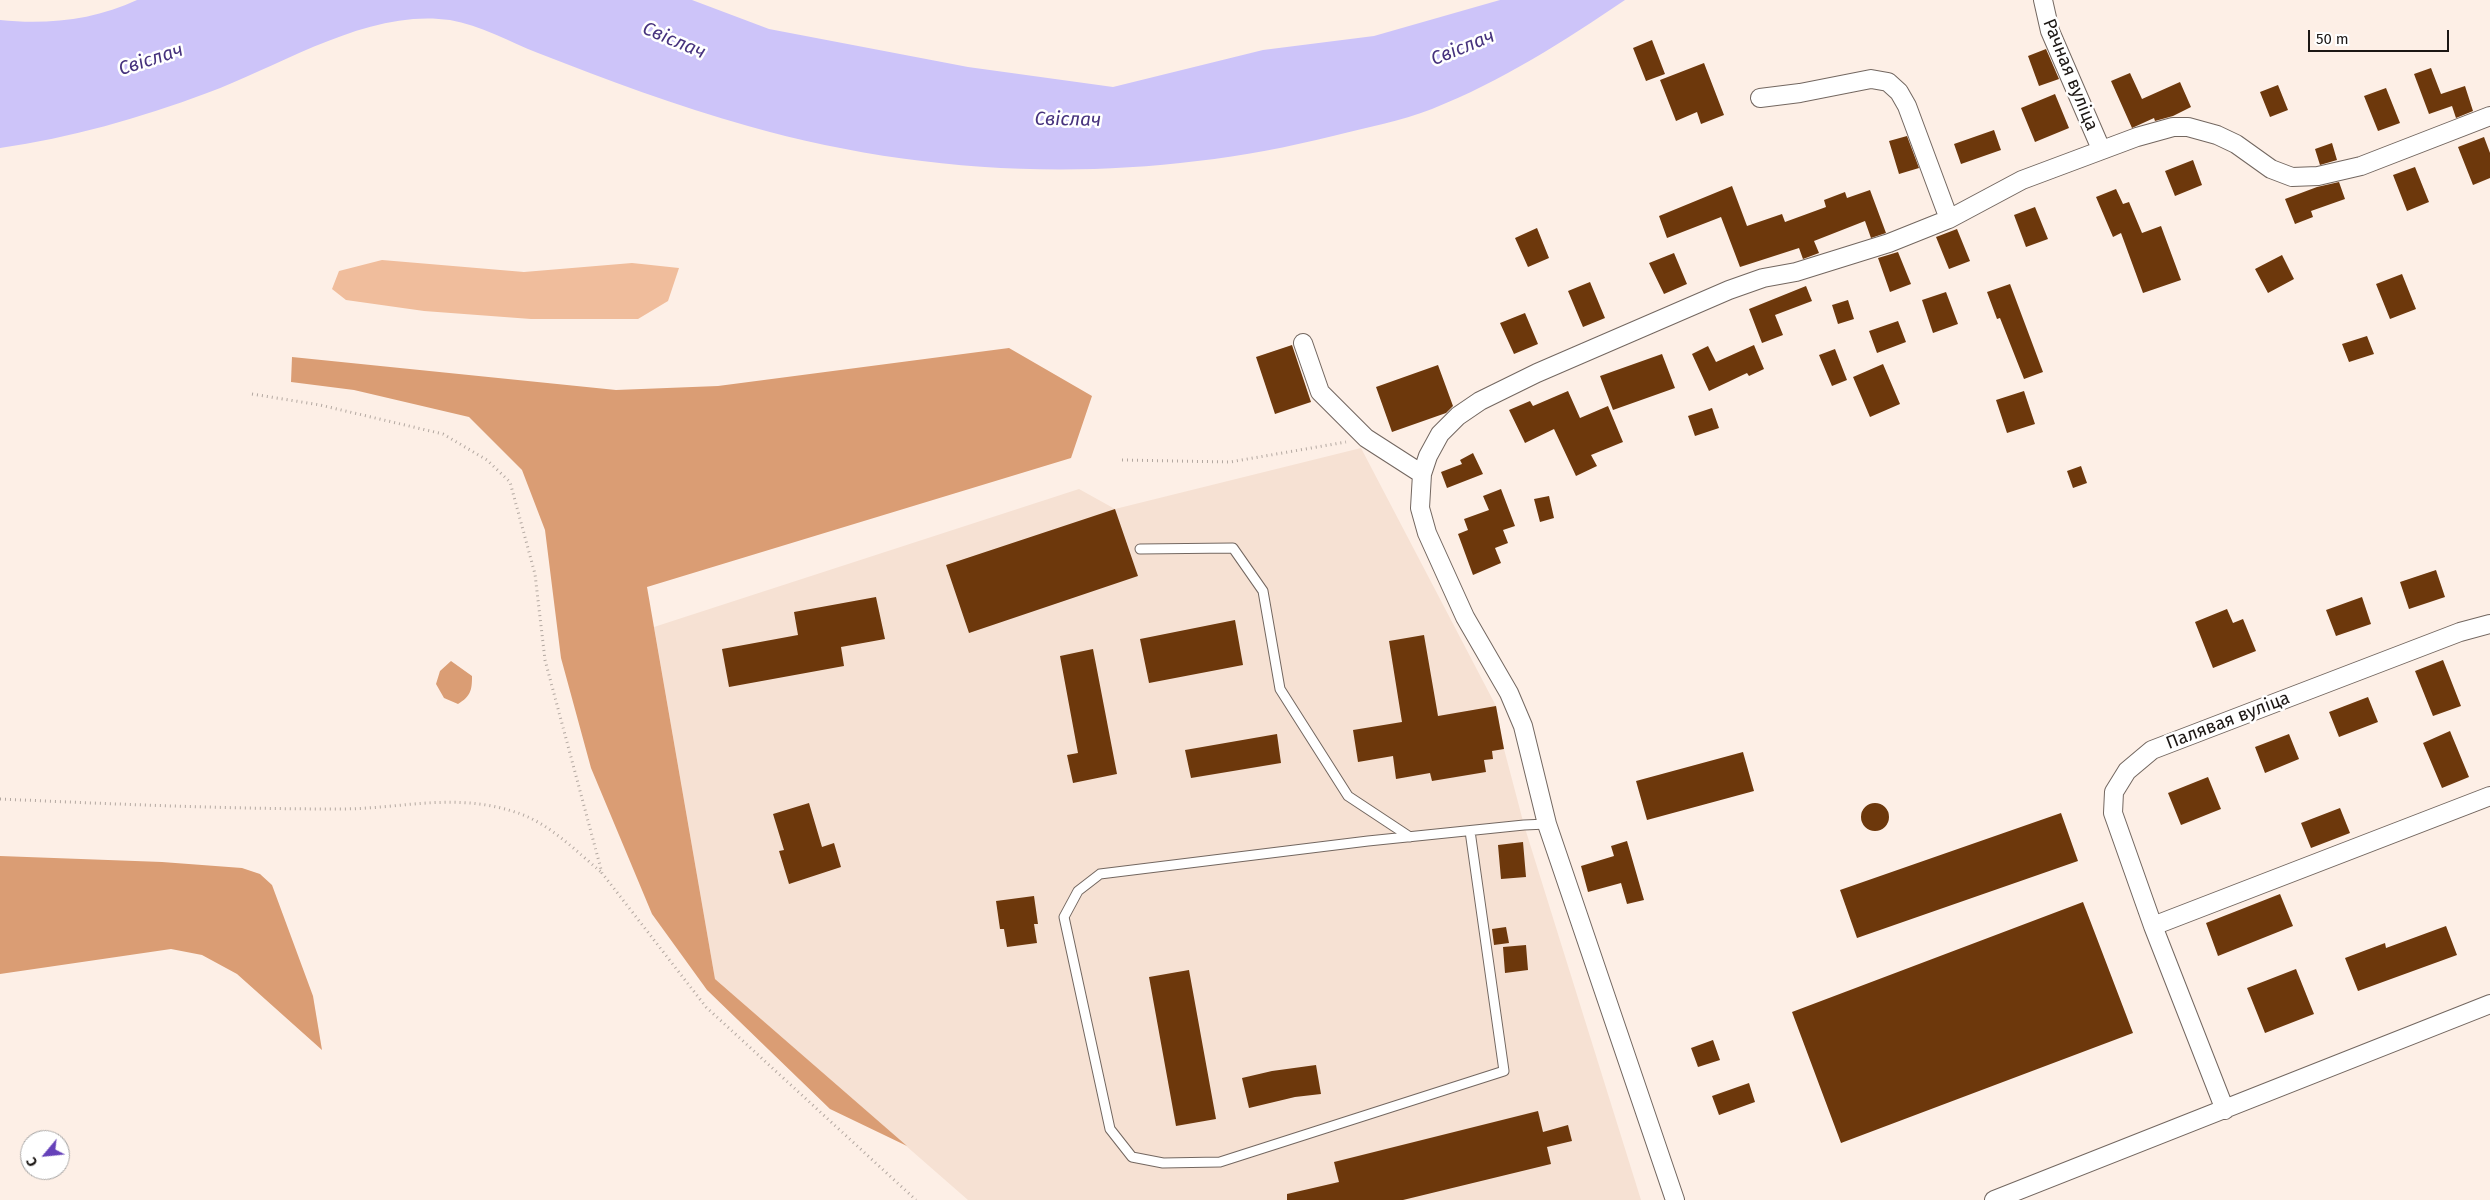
<!DOCTYPE html>
<meta charset="utf-8">
<style>
body{margin:0}
#map{position:relative;width:2490px;height:1200px;overflow:hidden;background:#fdefe6;font-family:"Fira Sans",sans-serif}
canvas{display:block}
.north{position:absolute;left:20px;top:1130px;width:50px;height:50px;box-sizing:border-box;background:#fff;border:1px solid #a4a2a1;border-radius:50%;rotate:242deg;font-size:14px;font-weight:700;line-height:20px;text-align:center;color:#1c1714}
.north::after{content:'';display:block;margin:auto;width:18px;height:22px;background:#6541b9;clip-path:polygon(50% 0,100% 100%,50% 72%,0 100%)}
.scale{position:absolute;left:2308px;top:30px;width:141px;height:22px;box-sizing:border-box;border:2px solid #1c1714;border-top:0;padding-left:6px;font-size:15px;line-height:18px;white-space:nowrap;color:#1c1714;-webkit-text-stroke:4px #fff;paint-order:stroke}
</style>
<div id="map">
<canvas width="2490" height="1200"></canvas>
<div class="north">С</div>
<div class="scale">50 m</div>
</div>
<script>
const context = document.querySelector('canvas').getContext('2d');
context.lineJoin = 'round';
function fill(path, color) { context.fillStyle = color; context.fill(path, 'evenodd'); }
function trace(path, color, width, dash) { context.strokeStyle = color; context.lineWidth = width; context.lineCap = dash ? 'butt' : 'round'; context.setLineDash(dash || []); context.stroke(path); }
function write(font, color, halo, rows, align = 'center') {
  context.font = font + ' "Fira Sans",sans-serif'; context.lineWidth = 5; context.setLineDash([]); context.textBaseline = 'middle'; context.strokeStyle = halo; context.fillStyle = color; for (const [text, x, y, turn = 0] of rows) {
    context.save(); context.translate(x, y); context.rotate((+turn || 0) * Math.PI / 180); context.textAlign = isNaN(turn) ? turn : align; if (halo) context.strokeText(text, 0, 0); context.fillText(text, 0, 0); context.restore();
  }
}
fill(new Path2D(`
 M1361,448L1496,706L1504,749L1524,825L1641,1200H968L715,979L654,627L1079,489L1115,509Z`), '#f6e1d3');
fill(new Path2D(`
 M382,260L524,272L632,263L679,268L668,301L638,319H531L424,311L346,300L332,289L339,271Z`), '#f0bd9c');
fill(new Path2D(`
 M1009,348L1092,396L1071,458L647,587L715,979L907,1146L830,1109L707,990L652,914L591,768L561,658L545,530L522,470L469,417L354,390L291,382L292,357L616,390L718,386Z
 M451,661L472,676C472,690 471,696 458,704L444,698L436,684L440,671Z
 M0,856L162,862L242,868L260,874L272,885L313,996L322,1050L237,974L202,955L171,949L0,974Z`), '#da9d74');
fill(new Path2D(`
 M137,0H692L769,29L968,67L1113,87L1263,50L1374,36L1500,0H1625C1563,42 1502,81 1432,109C1401,121 1365,128 1333,136C1141,184 938,180 748,126C677,106 607,80 538,53C510,42 480,25 450,20C368,8 281,66 207,93C140,118 70,138 0,148V20C46,25 95,20 137,0Z`), '#cdc4f9');
fill(new Path2D(`
 M1652,40L1665,74L1646,81L1633,48Z
 M2046,49L2059,79L2039,86L2028,56Z
 M1704,63L1724,115L1701,124L1697,112L1676,121L1660,80Z
 M2431,68L2441,94L2465,86L2473,111L2456,118L2452,106L2429,114L2414,74Z
 M2130,73L2142,99L2180,82L2191,107L2173,116L2155,121L2154,118L2132,128L2111,81Z
 M2278,85L2288,110L2270,117L2260,92Z
 M2386,88L2400,123L2378,131L2364,96Z
 M2055,94L2069,128L2035,142L2021,108Z
 M1994,130L2001,150L1961,164L1954,144Z
 M1907,136L1919,168L1899,174L1889,141Z
 M2484,137L2490,153V178L2473,185L2458,147Z
 M2332,143L2337,160L2320,165L2315,149Z
 M2193,160L2202,185L2175,196L2165,171Z
 M2415,167L2429,202L2407,211L2393,175Z
 M2339,182L2345,199L2311,211L2313,217L2295,224L2285,199L2317,187Z
 M1732,186L1747,226L1782,214L1785,222L1826,207L1824,200L1845,192L1847,198L1870,190L1886,233L1871,238L1865,221L1814,241L1819,253L1803,259L1799,248L1740,267L1721,217L1667,238L1659,216Z
 M2116,189L2123,204L2129,202L2142,233L2161,226L2181,280L2143,293L2121,233L2113,237L2096,197Z
 M2035,207L2048,239L2026,247L2014,215Z
 M1537,228L1549,258L1528,267L1515,238Z
 M1957,229L1970,261L1949,269L1936,237Z
 M1898,252L1911,284L1890,292L1878,258Z
 M1674,253L1687,284L1664,294L1649,263Z
 M2282,255L2294,279L2268,293L2255,269Z
 M2402,274L2416,309L2390,319L2376,284Z
 M1590,282L1605,318L1583,327L1568,291Z
 M2010,284L2043,372L2024,379L2000,318L1997,319L1987,292Z
 M1806,286L1812,301L1775,315L1783,335L1762,343L1749,309Z
 M1946,292L1958,324L1933,333L1922,300Z
 M1848,300L1854,319L1838,324L1832,305Z
 M1525,313L1538,344L1514,354L1500,323Z
 M1898,321L1906,342L1877,353L1869,331Z
 M2367,336L2374,354L2349,362L2342,344Z
 M1292,345L1311,402L1275,414L1256,357Z
 M1754,345L1764,369L1749,376L1747,373L1709,391L1692,354L1708,346L1716,362Z
 M1835,349L1847,380L1832,386L1819,355Z
 M1662,354L1675,388L1613,410L1600,376Z
 M1883,364L1900,404L1870,417L1853,377Z
 M1438,365L1453,406L1446,413L1392,432L1376,387Z
 M1568,391L1580,418L1608,406L1623,442L1591,455L1597,466L1576,476L1554,429L1525,443L1509,410L1530,401L1533,406Z
 M2024,391L2035,424L2007,433L1996,400Z
 M1712,408L1719,428L1695,436L1688,416Z
 M1473,453L1483,474L1447,488L1441,472L1462,464L1460,460Z
 M2081,466L2087,483L2073,488L2067,471Z
 M1501,489L1515,526L1503,530L1508,543L1495,548L1501,563L1473,575L1458,534L1468,530L1464,519L1489,510L1483,496Z
 M1549,496L1554,518L1540,522L1534,499Z
 M1115,509L1138,576L969,633L946,565Z
 M2436,570L2445,597L2409,609L2400,582Z
 M876,597L885,639L841,647L844,666L729,687L722,649L798,635L794,612Z
 M2362,597L2371,624L2336,636L2326,610Z
 M2227,609L2233,623L2243,619L2256,651L2213,668L2195,622Z
 M1235,620L1243,665L1149,683L1140,639Z
 M1424,635L1438,716L1496,706L1504,749L1492,751L1493,759L1484,760L1486,772L1432,781L1430,773L1396,779L1393,756L1358,762L1353,730L1402,722L1389,641Z
 M1093,649L1117,774L1073,783L1067,755L1078,753L1060,656Z
 M2443,660L2461,706L2433,716L2415,671Z
 M2368,697L2378,722L2339,737L2329,712Z
 M2450,731L2469,777L2442,788L2423,743Z
 M1277,734L1281,763L1191,778L1185,750Z
 M2289,734L2299,759L2265,773L2255,747Z
 M1743,752L1754,791L1647,820L1636,781Z
 M2208,777L2221,809L2181,825L2168,793Z
 M809,803L822,847L834,843L841,867L789,884L779,851L784,850L773,814Z
 M1861 817a14 14 0 1 1 28 0a14 14 0 1 1-28 0Z
 M2340,808L2350,833L2311,848L2301,823Z
 M2061,813L2078,861L1857,938L1840,890Z
 M1627,841L1644,900L1627,904L1621,883L1588,892L1581,866L1614,856L1611,846Z
 M1523,842L1526,877L1501,879L1498,845Z
 M2280,894L2293,926L2218,956L2206,923Z
 M1034,896L1038,924H1034L1037,943L1007,947L1004,929H1000L996,901Z
 M2083,902L2133,1033L1841,1143L1792,1012Z
 M2446,926L2457,955L2358,991L2345,958L2385,943L2386,948Z
 M1506,927L1509,943L1494,945L1492,929Z
 M1526,945L1528,970L1505,973L1503,947Z
 M2296,969L2314,1014L2265,1033L2247,988Z
 M1189,970L1216,1119L1176,1126L1149,977Z
 M1713,1040L1720,1060L1698,1067L1691,1048Z
 M1316,1065L1321,1094L1295,1097L1249,1108L1242,1078L1272,1071Z
 M1749,1083L1755,1102L1719,1115L1712,1096Z
 M1538,1111L1543,1132L1568,1125L1572,1141L1547,1147L1551,1164L1403,1200H1287V1194L1339,1182L1334,1162Z`), '#6d380c');
const service = new Path2D(`
 M1140,549L1233,548L1263,591L1280,689L1348,796L1410,837
 M1470,831L1504,1071L1220,1162L1163,1163L1132,1157L1110,1129L1064,917L1078,891L1100,874L1368,841L1524,825L1547,824`);
const minor = new Path2D(`
 M2043,0L2050,31L2101,149
 M1760,98L1800,93L1871,79L1888,82L1899,92L1907,106L1949,219
 M1303,343L1320,392L1366,438L1422,474
 M2153,926L2490,796
 M2225,1110L2153,926L2113,813L2114,792L2127,771L2152,750L2460,632L2490,624
 M1675,1200L1547,824L1523,726L1509,693L1465,617L1427,533L1420,508L1422,474L1428,456L1440,434L1458,416L1480,401L1537,373L1729,290L1763,278L1796,272L1889,243L1949,219L2022,180L2137,137L2173,127H2188L2217,135L2236,144L2271,169L2292,177L2318,176L2361,166L2490,116
 M1994,1200L2490,1004`);
trace(service, '#736760', 11);
trace(minor, '#736760', 20);
trace(new Path2D(`
 M252,394L320,405L443,434L487,460L510,482L535,574L545,660L602,873L706,1007L916,1200
 M1122,460L1230,462L1346,442
 M0,799C113,804 226,809 340,809C401,809 454,792 515,812C548,822 576,851 601,872`), '#b3a8a1', 3, [1, 4]);
trace(service, '#fff', 9);
trace(minor, '#fff', 18);
write('18px', '#1c1714', '#fff', [
 ["Рачная вуліца",2070,75,68],
 ["Палявая вуліца",2228,721,-21]
]);
write('italic 19px', '#46327d', '#fff', [
 ["Свіслач",674,41,23],
 ["Свіслач",1463,48,-22],
 ["Свіслач",151,60,-18],
 ["Свіслач",1068,120,1]
]);
</script>
